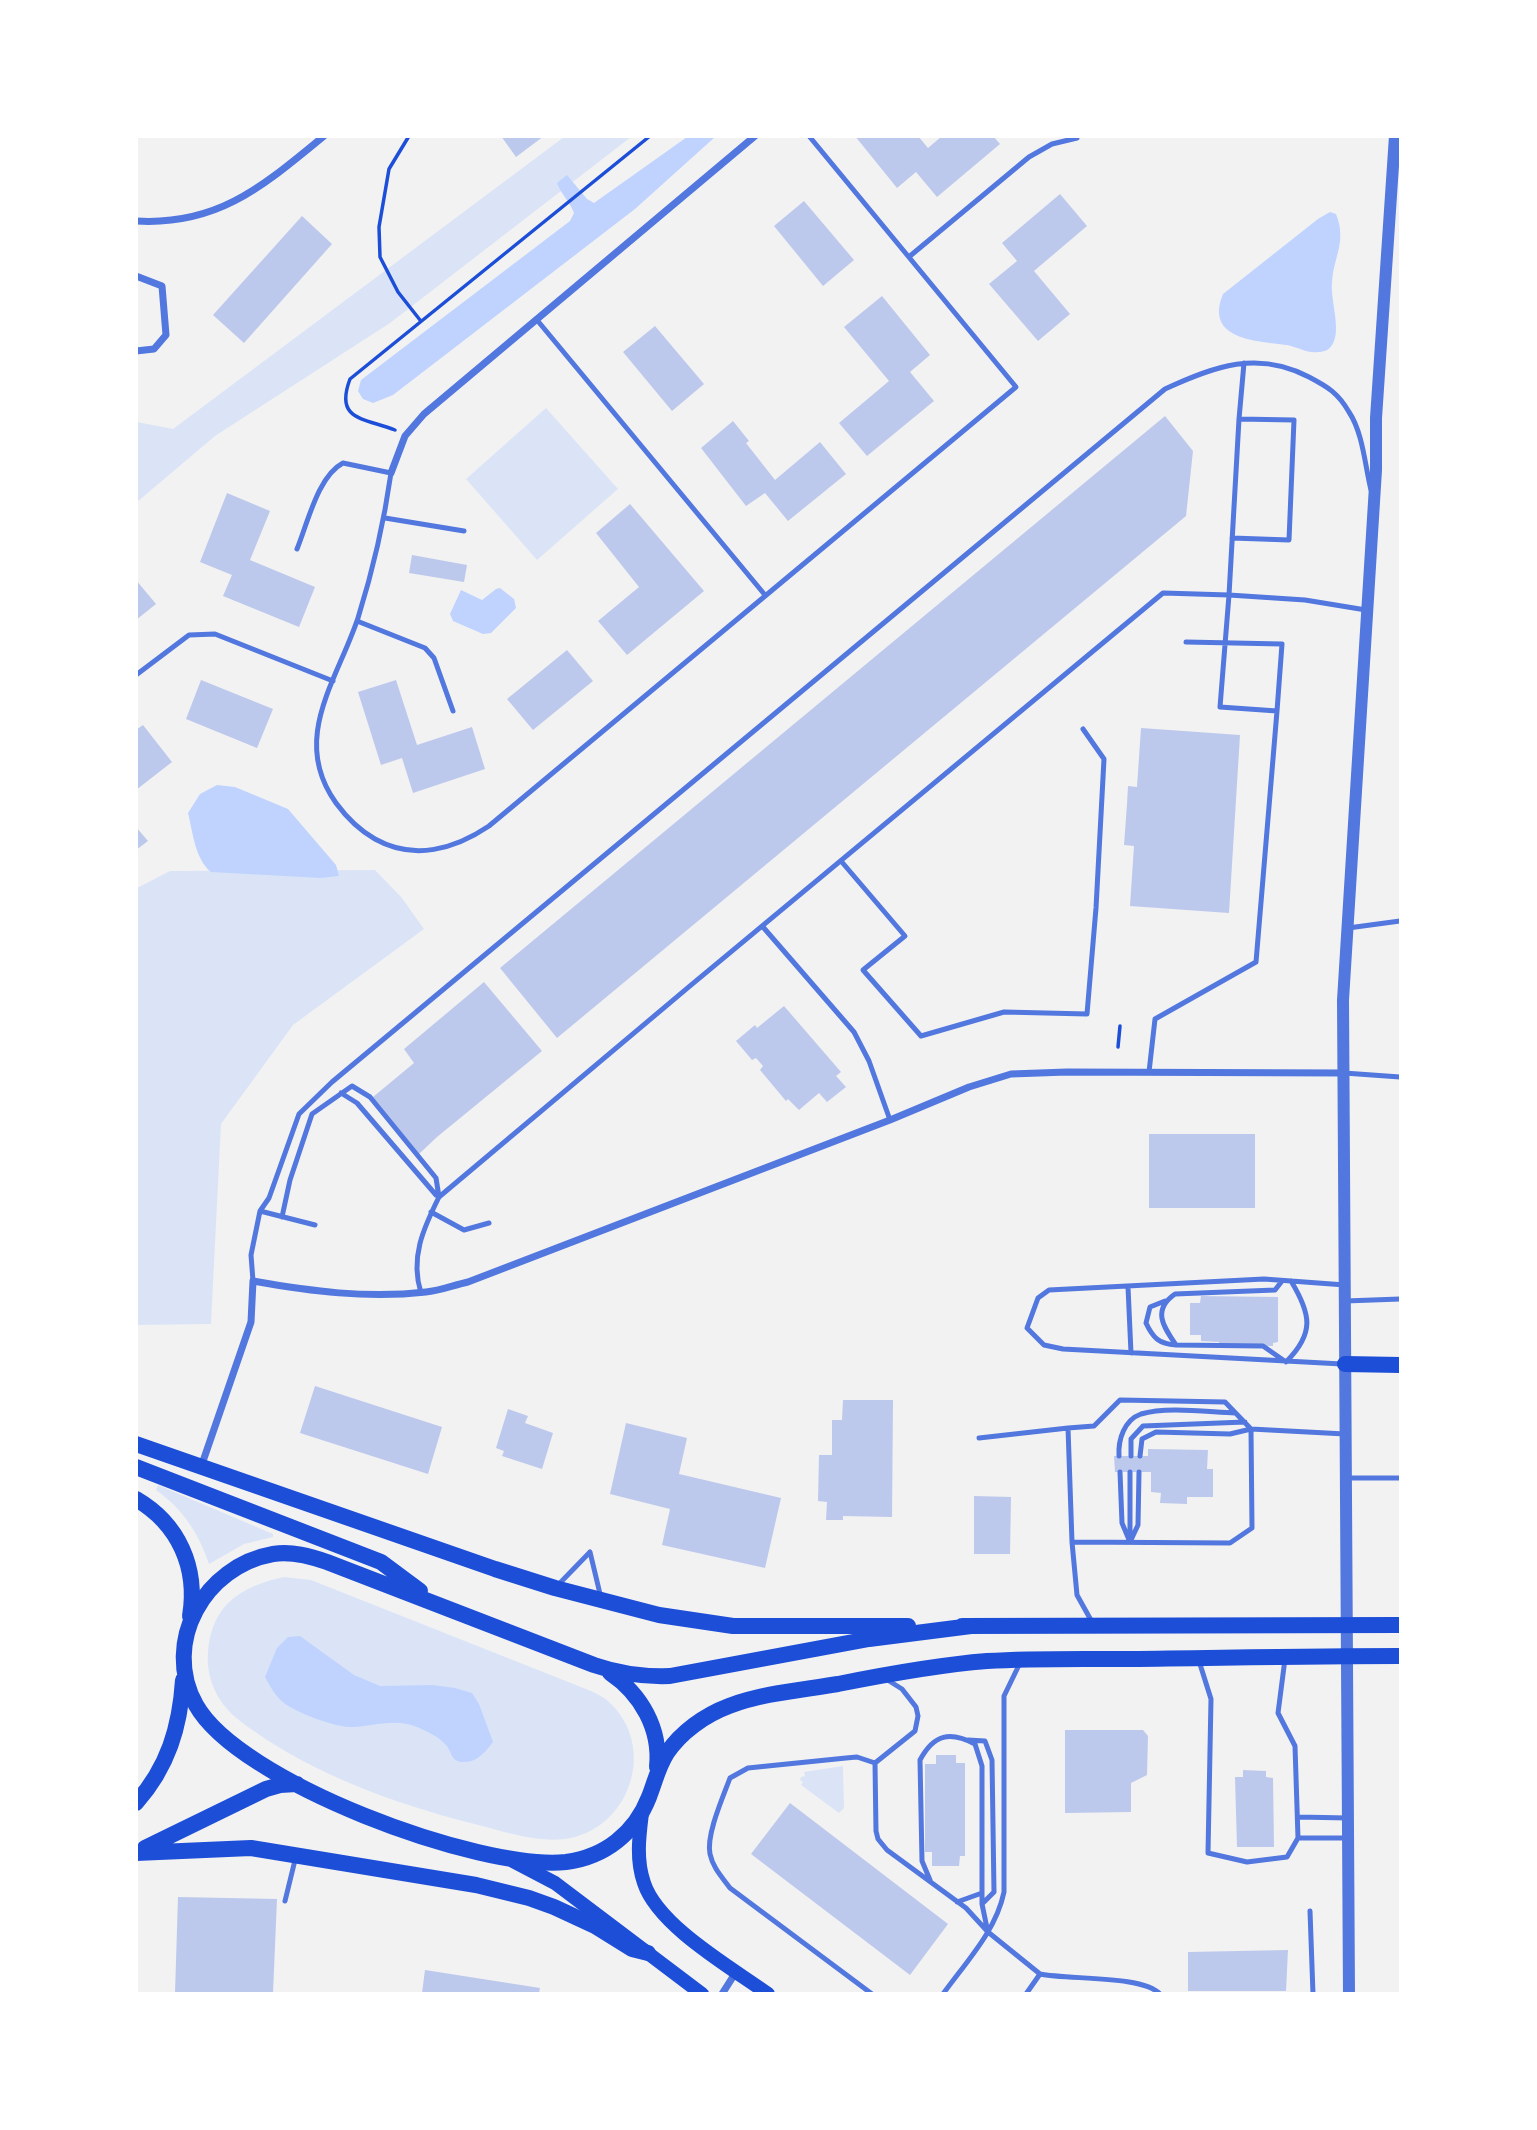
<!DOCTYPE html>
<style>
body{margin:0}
#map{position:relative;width:1537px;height:2130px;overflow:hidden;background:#f2f2f2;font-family:"Playfair Display",serif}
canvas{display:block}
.frame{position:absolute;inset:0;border:138px solid #fff;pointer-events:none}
</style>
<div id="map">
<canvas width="1537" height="2130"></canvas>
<div class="frame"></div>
</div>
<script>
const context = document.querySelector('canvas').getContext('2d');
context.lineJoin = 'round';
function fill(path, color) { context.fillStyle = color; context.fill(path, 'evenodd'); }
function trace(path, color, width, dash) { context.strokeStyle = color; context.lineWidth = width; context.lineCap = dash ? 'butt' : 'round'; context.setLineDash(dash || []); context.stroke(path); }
fill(new Path2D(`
 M564,137H631L390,323L215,436L137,502V422L173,429Z
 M546,408L618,489L537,560L466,479Z
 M375,870L402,898L424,929L293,1025L221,1124L211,1324L137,1325V888L170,871Z
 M158,1485L273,1534V1537L244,1544L209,1564C199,1534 183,1509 156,1490Z
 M284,1577L311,1580L591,1691C597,1694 604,1697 609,1702C658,1747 630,1830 565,1839C539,1842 511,1834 486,1827C409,1808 328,1781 261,1736C250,1728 237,1720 228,1710C213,1694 206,1672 208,1651C212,1604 242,1586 284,1577Z
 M843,1766L844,1808L839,1813L801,1785L803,1782L800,1780L801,1777L805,1776L804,1772Z`), '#dbe4f7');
fill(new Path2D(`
 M687,137H715L635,209L393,395L373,403L363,399L358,391L361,380L570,221L574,213C570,202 561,194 557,183L567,175L587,199L594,203Z
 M1330,212L1336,214C1347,242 1334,255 1332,282C1330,299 1342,331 1332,345C1329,350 1324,352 1318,352C1309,354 1297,347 1287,345C1257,341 1204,340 1223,294L1318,219Z
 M500,588L514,599L516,608L491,633L483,634L453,621L450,614L461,590L482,600L496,589Z
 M217,785L235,787L288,809L336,865L339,876L321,878L211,872C195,859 193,833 188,813L200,794Z
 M300,1636L354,1675L380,1686L432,1685L455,1688L472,1693L479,1704L493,1742C485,1752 477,1763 463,1762C451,1762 452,1752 446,1745C438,1736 425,1730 414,1726C394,1718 370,1727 349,1727C332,1726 297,1713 284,1703C275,1696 270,1686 265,1677L277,1648L288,1637Z`), '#bfd3fe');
fill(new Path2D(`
 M501,136H544L516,157Z
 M855,136H918L928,148L942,136H993L1000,144L937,197L916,172L897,188Z
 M1060,194L1087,226L1034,271L1070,314L1038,341L989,284L1017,261L1002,243Z
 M804,201L854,260L823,286L774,226Z
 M302,216L332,244L244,343L213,315Z
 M882,296L930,355L910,372L934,401L867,456L839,423L889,381L844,327Z
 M655,326L704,384L672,411L623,352Z
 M1165,416L1193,451L1186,516L557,1038L500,968Z
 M733,421L749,441L746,443L775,480L820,442L846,474L788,521L765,493L746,506L701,448Z
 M227,493L270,511L250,560L315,587L299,627L223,596L232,575L200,562Z
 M630,504L704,591L627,655L598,621L639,587L596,533Z
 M412,555L467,565L464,582L409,573Z
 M136,580L156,604L136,620Z
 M567,650L593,681L533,730L507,699Z
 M201,680L273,709L257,748L186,719Z
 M396,680L417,745L472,727L485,769L413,793L402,758L381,765L358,692Z
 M143,725L172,762L136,790V730Z
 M1141,728L1240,735L1229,913L1130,906L1134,846L1124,845L1127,804L1128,786L1137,787Z
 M136,827L148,841L136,850Z
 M484,982L542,1051L437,1137L419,1154L373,1097L414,1063L404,1049Z
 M784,1006L841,1072L836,1076L846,1087L827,1102L819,1093L799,1110L788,1099L786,1101L760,1070L763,1066L756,1058L752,1060L736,1041L755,1025L757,1028Z
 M1149,1134H1255V1208H1149Z
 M1201,1296L1278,1297V1342L1273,1343V1346H1219V1342L1201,1341V1335H1190V1303H1200Z
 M315,1386L442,1427L428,1474L300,1433Z
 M843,1400H893L892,1517L843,1516V1520H826L827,1502L818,1501L819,1455H832V1420H842Z
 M508,1409L528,1416L525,1423L553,1433L542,1469L502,1456L504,1451L496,1448Z
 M626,1423L687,1438L679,1474L781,1498L765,1568L662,1545L670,1509L610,1494Z
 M1148,1449L1208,1450L1207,1469H1213V1497H1187V1504L1160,1503L1161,1493L1151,1492V1472H1115L1114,1456H1148Z
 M974,1496L1011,1497L1010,1554H974Z
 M1065,1730H1143L1148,1736L1147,1775L1131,1783V1812L1065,1813Z
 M936,1755H956V1763H965V1856H960L959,1866H932V1852H925V1764H936Z
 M1243,1770L1266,1771V1777L1273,1778L1274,1847H1237L1235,1777H1243Z
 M790,1803L948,1924L910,1975L751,1854Z
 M178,1897L277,1899L273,1993H175Z
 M1288,1950L1286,1991H1188V1952Z
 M425,1970L540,1988L539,1993H422Z`), '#bdc9ec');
trace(new Path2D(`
 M409,136L389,169L379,227L380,257L398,292L420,320
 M395,430C365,418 334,421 350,379L650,136
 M1118,1047L1120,1026`), '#1d4ed8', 3.5);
trace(new Path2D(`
 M910,256L1029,157L1052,144L1077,138
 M537,320L765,595
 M1239,419L1244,363
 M385,518L464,531
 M1232,538L1289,540L1294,420L1239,419L1229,595L1305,600L1366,610
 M297,549C308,522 318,476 343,463L391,473C384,522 373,570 358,618C337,681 290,739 336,803C347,818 359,830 375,839C414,861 455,849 489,826L1016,387L809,136
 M357,621L425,648L434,658L453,711
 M136,675L189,635L215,634L333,681
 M841,861L905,936L863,970L921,1036L1004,1012L1087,1014L1096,908L1104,759L1083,729
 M763,927L854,1032L869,1061L890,1120
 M1348,928L1400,921
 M1149,1072L1155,1019L1256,962L1277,711
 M1344,1073L1400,1077
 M341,1093L357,1103L436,1195
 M260,1211L315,1225
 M431,1212L464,1230L489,1223
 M282,1217L290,1180L312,1114L352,1086L370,1097L436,1178L439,1197
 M253,1281L251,1255L260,1211L269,1198L299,1114L332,1082L1165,389C1215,366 1258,350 1309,377C1328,387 1338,393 1349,412C1363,433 1365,466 1371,490
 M1282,1281L1275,1290L1175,1294C1152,1310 1163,1326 1176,1345L1263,1346L1286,1362C1315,1333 1311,1314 1291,1281
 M1128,1287L1131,1353
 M421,1293C410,1258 423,1229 439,1197C679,994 920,794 1163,593L1229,595L1220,707L1277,711L1282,644L1186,642
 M1165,1301L1150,1307L1146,1323C1153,1338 1159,1344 1176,1345
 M1345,1301L1400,1299
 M1342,1364L1063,1349L1044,1345L1027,1328L1038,1298L1049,1290L1264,1279L1345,1285
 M1068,1428L1094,1426L1120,1400L1225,1402L1251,1429L1230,1434L1156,1432L1142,1439L1140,1456
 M979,1438L1068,1428L1072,1542L1230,1543L1252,1528L1251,1429L1345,1434
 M1119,1456C1118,1440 1124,1420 1141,1414C1166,1406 1208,1412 1235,1413
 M1131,1456V1439L1143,1426L1245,1422
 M1120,1472L1122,1523L1130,1542
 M1130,1472V1539
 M1346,1478H1400
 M1072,1542L1077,1595L1092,1622
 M1130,1542L1138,1525L1139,1472
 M590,1552L601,1598
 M558,1585L590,1552
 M1199,1661L1211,1699L1208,1853L1247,1862L1287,1857L1298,1838L1295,1746L1278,1713L1285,1659
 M886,1679L902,1689L916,1707L918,1716L915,1731L875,1763L876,1831L878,1839L887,1850L966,1908L988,1932L1040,1974
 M968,1740L985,1741L992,1760L994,1892L982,1904
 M1298,1817L1348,1818
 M1298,1838H1347
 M930,1880L922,1861L920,1760C934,1734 950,1731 975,1744L982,1766V1904L987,1928
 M285,1901L296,1856
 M957,1902L982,1893
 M1310,1911L1313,1994
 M872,1994L730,1888C722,1877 713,1868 710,1854C706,1835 723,1797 730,1778L748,1768L846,1758L857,1757L875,1763
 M943,1994C966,1962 996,1931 1004,1892V1696L1020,1663
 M1026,1994L1040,1974C1068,1980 1143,1975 1160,1994`), '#5277de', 5);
trace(new Path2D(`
 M136,221C219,226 264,185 324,136
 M136,276L162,286L166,335L154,349L136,351
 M391,473L405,436L424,414L755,136
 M201,1467L251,1322L253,1281C310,1291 367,1299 426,1292C440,1291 454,1285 468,1282L890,1120L969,1087L1011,1074L1067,1072L1343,1073
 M722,1994L736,1972`), '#5277de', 7);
trace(new Path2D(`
 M1349,1994L1343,1000L1376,470V418L1395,136`), '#5277de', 12);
trace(new Path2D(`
 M642,1813C639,1837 636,1860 644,1883C658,1926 732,1968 768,1994
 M513,1861L555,1883L702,1994`), '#1d4ed8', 14);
trace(new Path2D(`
 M1345,1364L1400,1365
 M136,1444L495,1569L555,1588L659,1615L733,1626H908
 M136,1467L381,1562L420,1591
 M136,1499C179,1524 198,1568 190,1616
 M962,1626L1400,1625
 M971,1626L869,1639L670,1676C642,1677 620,1674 594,1665L327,1562C310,1556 292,1551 273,1554C205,1566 161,1642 196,1705C239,1782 479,1871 566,1862C605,1857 635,1833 649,1797C655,1782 658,1767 667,1753C681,1732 705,1715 729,1706C763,1693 803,1690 838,1684C888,1674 937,1665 987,1661C1035,1658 1083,1659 1130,1659C1221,1658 1310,1656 1400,1656
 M610,1673C641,1694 661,1729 657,1767
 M136,1803C168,1767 180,1727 183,1680
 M145,1848L266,1789L280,1785L297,1784
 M136,1853L251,1848L476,1885L529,1898L554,1907L595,1926L632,1949L648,1953`), '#1d4ed8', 16);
</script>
